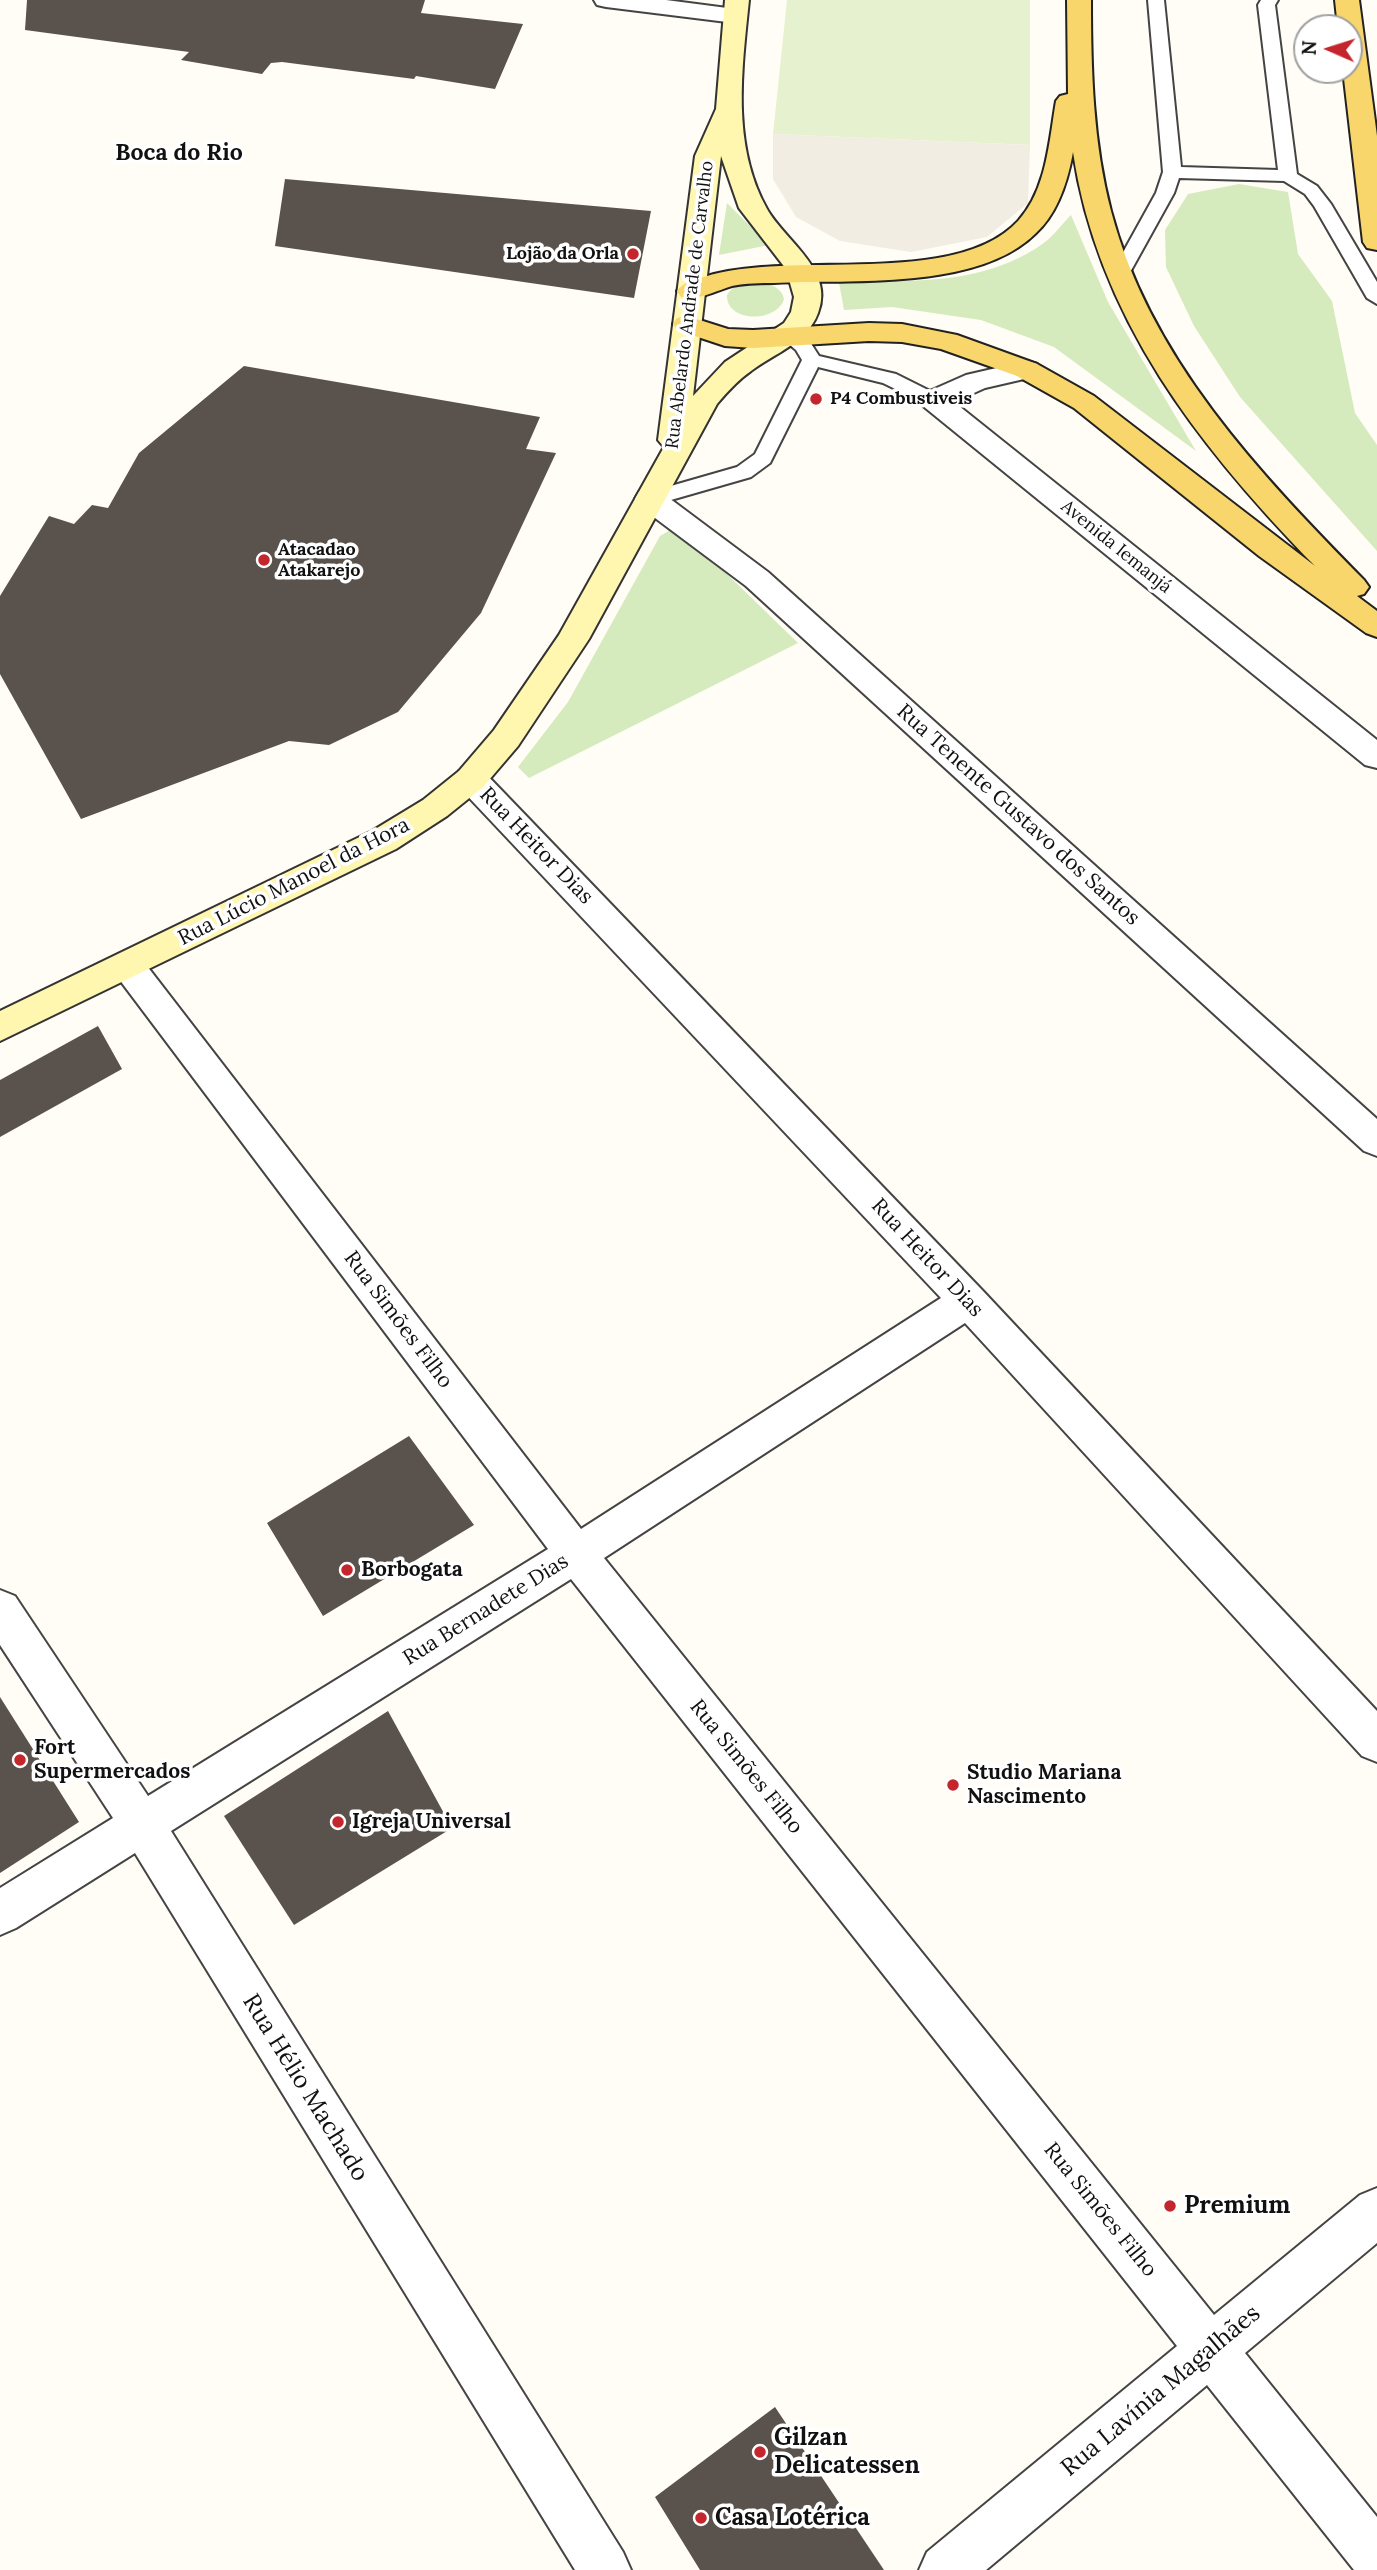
<!DOCTYPE html>
<meta charset="utf-8">
<style>
body{margin:0}
#map{position:relative;width:1377px;height:2570px;overflow:hidden;background:#fffdf5;font-family:Lora,serif}
canvas{display:block}
.north{position:absolute;left:1293px;top:14px;width:70px;height:70px;box-sizing:border-box;background:#fff;border:2px solid #a0a0a0;border-radius:50%;rotate:273deg;font-size:19px;font-weight:700;line-height:28px;text-align:center;color:#111}
.north::after{content:'';display:block;margin:auto;width:24px;height:32px;background:#c4262e;clip-path:polygon(50% 0,100% 100%,50% 72%,0 100%)}
</style>
<div id="map">
<canvas width="1377" height="2570"></canvas>
<div class="north">N</div>
</div>
<script>
const context = document.querySelector('canvas').getContext('2d');
context.lineJoin = 'round';
function fill(path, color) { context.fillStyle = color; context.fill(path, 'evenodd'); }
function trace(path, color, width, dash) { context.strokeStyle = color; context.lineWidth = width; context.lineCap = dash ? 'butt' : 'round'; context.setLineDash(dash || []); context.stroke(path); }
function write(font, color, halo, rows, align = 'center') {
  context.font = font + ' Lora,serif'; context.lineWidth = 7; context.setLineDash([]); context.textBaseline = 'middle'; context.strokeStyle = halo; context.fillStyle = color; for (const [text, x, y, turn = 0] of rows) {
    context.save(); context.translate(x, y); context.rotate((+turn || 0) * Math.PI / 180); context.textAlign = isNaN(turn) ? turn : align; if (halo) context.strokeText(text, 0, 0); context.fillText(text, 0, 0); context.restore();
  }
}
fill(new Path2D(`
 M1239,184L1288,192L1298,254L1332,301L1355,413L1377,445V551L1240,397L1194,326L1166,267L1165,230L1188,194Z
 M727,203L769,245L719,255Z
 M1071,215L1108,302L1196,451L1054,347L981,320L892,307L844,310L838,277C905,284 983,285 1041,245C1052,238 1062,224 1071,215Z
 M763,282C773,285 782,289 784,299C777,323 726,323 727,295C735,282 749,282 763,282Z
 M672,529L694,542L798,643L529,778L518,767L568,702L660,536Z`), '#d5ebbd');
fill(new Path2D(`
 M787,0H1030V145L773,134Z`), '#e6f2cf');
fill(new Path2D(`
 M773,134L1030,145L1028,203L987,237L911,252L840,241L796,217L773,179Z`), '#f1ede2');
fill(new Path2D(`
 M27,0H425L421,13L523,24L495,89L416,76L414,79L282,62L271,63L262,74L181,60L189,52L25,30Z
 M285,179L651,211L634,298L275,246Z
 M244,366L540,417L526,449L556,453L481,613L398,712L329,745L289,741L81,819L0,674V596L49,516L74,524L92,505L108,508L139,453Z
 M98,1026L122,1069L0,1137V1080Z
 M409,1436L474,1525L323,1616L267,1523Z
 M0,1697L79,1822L0,1873Z
 M388,1711L452,1828L294,1925L224,1816Z
 M775,2407L884,2570H700L655,2497Z`), '#5a524d');
const lane = new Path2D(`
 M1148,0H1164L1181,167L1278,170L1258,5L1261,0H1278L1275,5L1297,174L1317,186L1331,204L1377,282V304L1367,298L1314,206L1305,194L1284,181L1179,178L1174,193L1128,276L1119,282L1112,280L1110,276L1156,193L1163,172Z
 M789,330L810,342L819,356L896,374L940,396L943,400L940,404H926L883,383L818,367L770,463L751,477L650,506L643,504L640,499L643,494L737,467L755,454L802,360L796,350L779,336Z`);
const street = new Path2D(`
 M594,0H666L735,9L744,11L747,16L744,21L735,23L606,7L597,5Z
 M1027,361L1037,364L1041,370L1037,376L985,388L954,402L1377,740V768L1365,765L923,406L918,400L923,394L966,375Z
 M650,489L661,492L768,572L1377,1119V1156L1364,1151L746,586L639,506L635,499L639,492Z
 M471,767L483,771L982,1290L1377,1711V1762L1362,1756L965,1323L604,1558L1214,2315L1360,2195L1377,2188V2243L1245,2353L1377,2517V2570H1354L1207,2385L986,2570H919L927,2552L1177,2346L571,1579L171,1831L623,2552L631,2570H575L135,1853L16,1928L0,1935V1888L113,1818L0,1645V1590L15,1596L148,1796L548,1549L116,975L110,966L116,957L128,953L140,957L581,1529L941,1298L459,787L454,779L459,771Z`);
const secondary = new Path2D(`
 M725,0H749C742,69 731,145 767,209C785,241 835,270 818,313C807,343 775,353 751,371C738,380 727,392 717,404L589,639L518,746L483,787L447,816L396,849L0,1041V1011L372,831L423,800L459,771L494,730L559,635L664,447L658,440L695,156L716,109ZM721,156L739,208L786,269L794,297L791,312L784,323L725,362L693,396Z`);
const primary = new Path2D(`
 M1067,0H1091C1091,71 1093,142 1111,211C1150,359 1260,474 1364,580L1369,587L1364,594L1357,596L1377,611V637L1366,633L1259,556L1074,408L1017,376L941,349L902,342L869,341L753,348L725,346L677,330L673,324L677,318L687,316L728,329L753,330L869,323L902,324L957,335L1037,364L1094,396L1315,566C1200,448 1098,319 1073,152C1068,180 1058,213 1036,233C978,291 851,279 774,283C761,283 746,283 732,286C715,291 699,301 681,297L677,291C683,282 694,280 704,277C789,249 955,289 1018,221C1047,189 1049,141 1056,101L1060,96L1068,94Z
 M1335,0H1359L1377,136V250L1367,248L1363,242L1343,70H1349V28H1338Z`);
trace(lane, '#444', 4);
trace(street, '#444', 4);
trace(secondary, '#333', 4);
trace(primary, '#222', 4);
fill(lane, '#fff');
fill(street, '#fff');
fill(secondary, '#fff6b0');
fill(primary, '#f9d66b');
for (const [x, y, r, color] of [
 [633,254,7,"#c4262e"],
 [816,399,7,"#c4262e"],
 [264,560,7,"#c4262e"],
 [347,1570,7,"#c4262e"],
 [20,1760,7,"#c4262e"],
 [953,1785,7,"#c4262e"],
 [338,1822,7,"#c4262e"],
 [1170,2206,7,"#c4262e"],
 [760,2452,7,"#c4262e"],
 [701,2518,7,"#c4262e"]
]) { const dot = new Path2D(); dot.arc(x, y, r, 0, 2 * Math.PI); context.fillStyle = color; context.fill(dot); trace(dot, '#fff', 2.5); }
write('bold 18px', '#111', '#fff', [
 ["Lojão da Orla",619,254,"right"],
 ["P4 Combustiveis",830,399],
 ["Atacadao",278,550],
 ["Atakarejo",278,571]
], 'left');
write('18px', '#111', '#fff', [
 ["Rua Abelardo Andrade de Carvalho",690,305,-83],
 ["Avenida Iemanjá",1116,547,39]
]);
write('21px', '#111', '#fff', [
 ["Rua Tenente Gustavo dos Santos",1018,815,42],
 ["Rua Heitor Dias",536,846,46],
 ["Rua Lúcio Manoel da Hora",294,882,-27],
 ["Rua Heitor Dias",927,1258,47],
 ["Rua Simões Filho",398,1320,53],
 ["Rua Bernadete Dias",486,1610,-32],
 ["Rua Simões Filho",746,1767,51],
 ["Rua Simões Filho",1100,2210,51]
]);
write('bold 21px', '#111', '#fff', [
 ["Borbogata",361,1570],
 ["Fort",34,1748],
 ["Supermercados",34,1772],
 ["Studio Mariana",967,1773],
 ["Nascimento",967,1797],
 ["Igreja Universal",352,1822]
], 'left');
write('bold 23px', '#111', '#fff', [
 ["Boca do Rio",179,153]
]);
write('24px', '#111', '#fff', [
 ["Rua Hélio Machado",305,2088,58],
 ["Rua Lavínia Magalhães",1161,2391,-40]
]);
write('bold 24px', '#111', '#fff', [
 ["Premium",1184,2206],
 ["Gilzan",774,2438],
 ["Delicatessen",774,2466],
 ["Casa Lotérica",715,2518]
], 'left');
</script>
